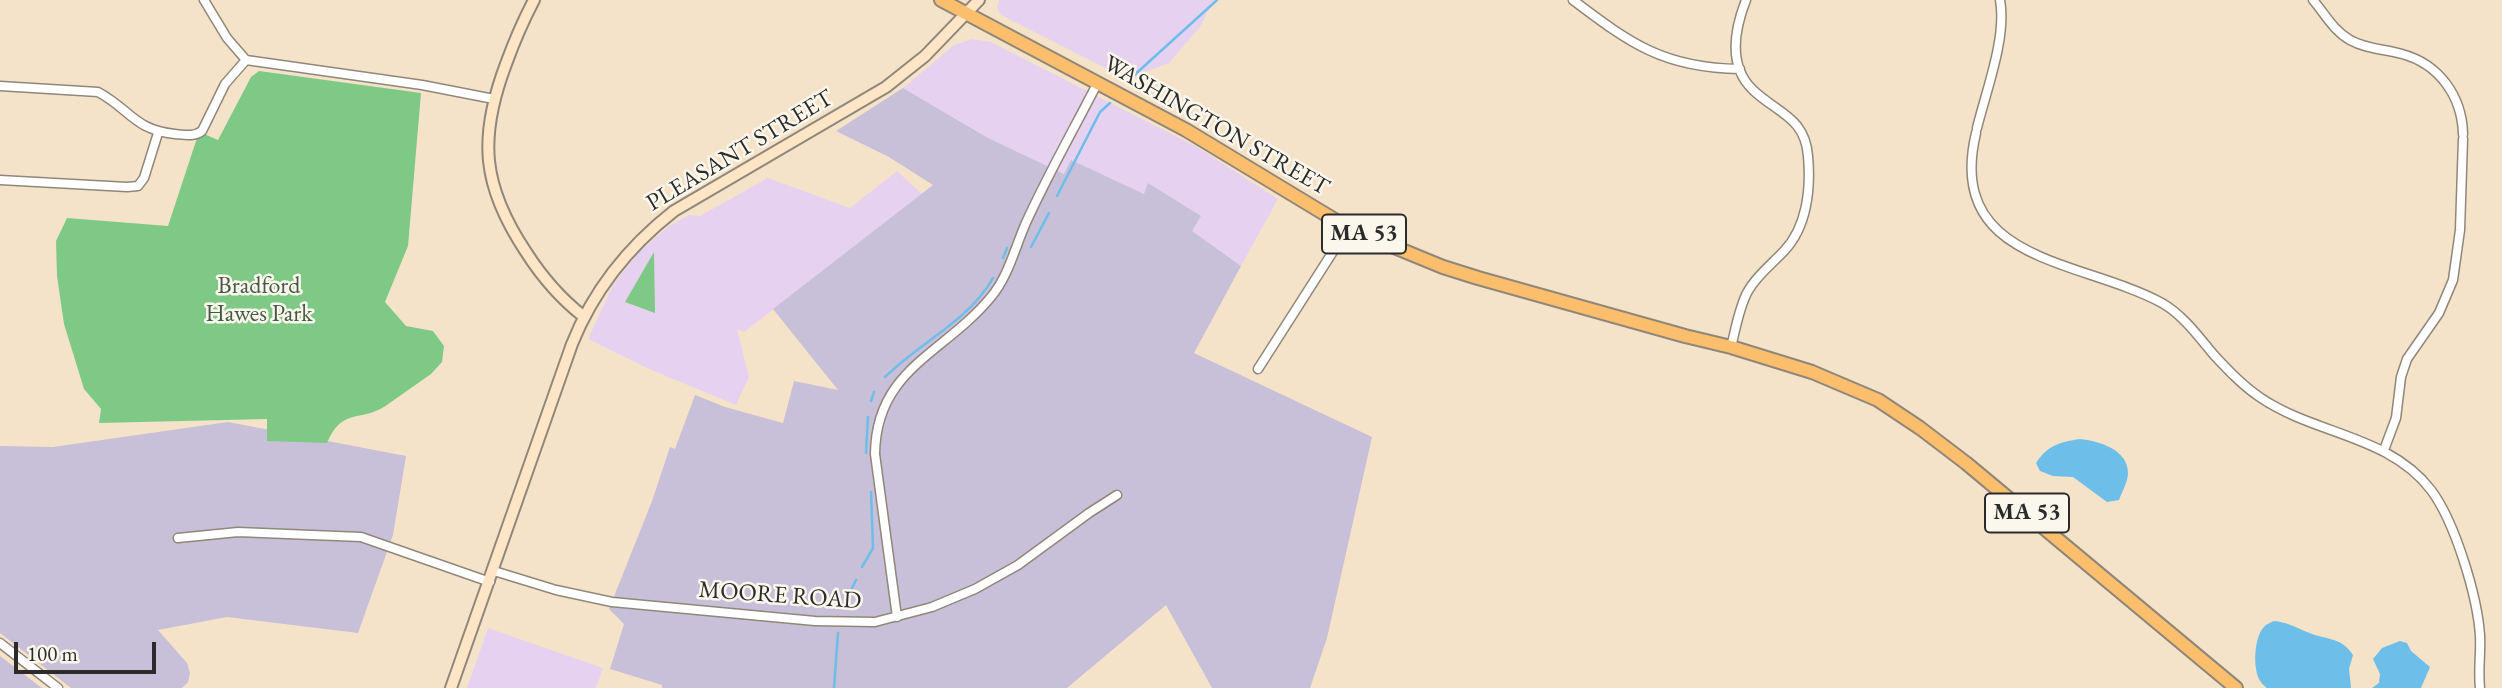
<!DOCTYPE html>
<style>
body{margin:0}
#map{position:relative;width:2502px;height:688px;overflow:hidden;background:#f5e3c9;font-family:"EB Garamond",serif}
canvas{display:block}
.scale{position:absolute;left:14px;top:642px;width:142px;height:32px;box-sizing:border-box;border:4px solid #2b2b2b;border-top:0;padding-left:9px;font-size:21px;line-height:24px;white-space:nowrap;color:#2b2b2b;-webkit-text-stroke:5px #fbf7ec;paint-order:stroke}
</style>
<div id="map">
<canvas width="2502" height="688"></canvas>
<div class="scale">100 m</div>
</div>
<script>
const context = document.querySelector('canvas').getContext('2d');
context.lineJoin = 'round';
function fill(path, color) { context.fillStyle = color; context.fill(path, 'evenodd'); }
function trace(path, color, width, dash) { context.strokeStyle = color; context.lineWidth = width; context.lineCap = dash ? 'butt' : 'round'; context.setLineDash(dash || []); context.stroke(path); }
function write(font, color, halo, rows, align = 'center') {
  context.font = font + ' "EB Garamond",serif'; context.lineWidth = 5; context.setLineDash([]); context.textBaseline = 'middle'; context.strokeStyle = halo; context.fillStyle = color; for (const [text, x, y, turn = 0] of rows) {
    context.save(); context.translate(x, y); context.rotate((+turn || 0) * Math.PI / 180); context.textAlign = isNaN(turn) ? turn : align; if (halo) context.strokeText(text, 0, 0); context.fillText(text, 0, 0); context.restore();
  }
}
fill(new Path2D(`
 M999,0H1214L1200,27L1169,63L1142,73L1131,81L1001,15L997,8Z
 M972,39L991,42L1197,147L1278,199L1241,266L1191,231L1200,217L1148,183L1144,195L1113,179L1064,174L988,138L903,88L954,45Z
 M897,171L922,194L744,332L737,329L749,377L736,405L649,369L588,339L613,285L637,254L669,226L689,215L700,216L768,178L850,208Z
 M488,628L603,668L596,688H467Z`), '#e6d2f0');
fill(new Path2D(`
 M903,88L988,138L1064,174L1071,160L1144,194L1148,183L1201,216L1192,231L1241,266L1194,353L1372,437L1327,638L1310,688H1212L1166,605L1067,688H662V685L610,669L624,624L609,609L652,501L670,447L675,449L695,395L725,407L783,423L794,381L838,390L773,309L933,185L889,157L836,131Z
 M228,422L406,456L393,535L358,633L227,617L158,630L187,663L190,673L188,682L182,688H71L0,633V446L53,447Z
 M0,656L38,685L42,688H0Z`), '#c8bfd8');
fill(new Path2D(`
 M259,71L421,93L408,246L385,302L406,326L433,331L444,346L442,362L431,374L384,407C358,422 342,408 327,443L267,441V419L99,423L101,409L84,389L64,324L57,276L56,241L67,218L168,226L197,138L204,134L218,140L251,77Z
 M654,252L655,313L625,302Z`), '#7fc986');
fill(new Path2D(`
 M2080,439C2098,441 2128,449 2128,473C2128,481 2122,492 2119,500L2107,502L2073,477L2053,476L2040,471L2036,463C2048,445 2060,442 2080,439Z
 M2274,621C2286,622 2295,627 2307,632C2324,640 2341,636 2353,655L2349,669L2351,688H2267C2264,686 2261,683 2259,679C2253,667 2254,637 2264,627C2266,624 2270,623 2274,621Z
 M2400,641L2407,643L2411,651L2430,667L2421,688H2372L2379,683L2380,674L2373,659L2382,648Z`), '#6dbee8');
trace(new Path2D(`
 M1130,79L1217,0
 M1057,196L1100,112L1110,103
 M1031,247L1049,213
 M1003,258L1007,248
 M885,377C920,342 968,322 993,278
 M871,401L874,392
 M866,453L868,417
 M862,567L873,548L871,492
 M842,609L856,580
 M834,688L838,633`), '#6dbee8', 2.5);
const street = new Path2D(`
 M204,0L227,38L246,60L422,85L494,99
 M1573,0C1631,44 1664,68 1740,69
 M2313,0C2325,14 2333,30 2350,40C2366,49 2384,49 2402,54C2439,64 2462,96 2463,134
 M0,86L98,92C130,109 134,130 175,134C185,135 194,137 202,131L225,84L246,60
 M1977,128C1986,91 2007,37 2000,0
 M1976,133C1945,263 2081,259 2162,303C2183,315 2198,336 2214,355C2229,371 2243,386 2261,398C2316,435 2389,435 2431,490C2455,522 2477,595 2480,635C2481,653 2478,670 2480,688
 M0,180L127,187L138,186L144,178L158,133
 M1731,347C1736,328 1739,307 1748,291C1757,275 1772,264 1784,251C1807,227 1811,189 1808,156C1805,117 1777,113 1753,90C1727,65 1735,28 1746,0
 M1258,369L1348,228
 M2384,450L2396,418L2401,377L2407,359L2439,313L2453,280L2460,230L2463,139
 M178,538L238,532L361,537L490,582
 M494,571L556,590L612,602L815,621L875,622L932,607L975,589L1018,565L1089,513L1117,495
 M897,617L875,454C876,369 944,354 991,297C1008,277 1015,248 1025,225C1047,176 1074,129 1098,82
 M0,643L58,688`);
const secondary = new Path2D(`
 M534,0C523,21 514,42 506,64C478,138 482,186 526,252C542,277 560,298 583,316
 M451,688L572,344C594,289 628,247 674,211L886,87L925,56L979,0`);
const primary = new Path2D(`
 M941,0L1186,130L1348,228L1443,267L1478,278L1685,336L1731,347L1812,372L1878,400L1920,428L1966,463L2236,688`);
trace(street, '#90877a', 11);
trace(secondary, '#90877a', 14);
trace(primary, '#90877a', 16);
trace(street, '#fff', 8);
trace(secondary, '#fde5c5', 10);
trace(primary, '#fabe6d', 12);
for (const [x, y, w] of [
 [1364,234,84],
 [2027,513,84]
]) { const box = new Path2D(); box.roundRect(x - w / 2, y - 19.5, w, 39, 5); context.fillStyle = '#fbf7ec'; context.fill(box); trace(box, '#2b2b2b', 2); }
write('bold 23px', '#2b2b2b', null, [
 ["MA 53",1364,234],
 ["MA 53",2027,513]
]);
write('24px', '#2b2b2b', '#fbf7ec', [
 ["WASHINGTON STREET",1216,126,30],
 ["PLEASANT STREET",740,151,-31],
 ["MOORE ROAD",780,596,4]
]);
write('24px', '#445a46', '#fbf7ec', [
 ["Bradford",259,286],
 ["Hawes Park",259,314]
]);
</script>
